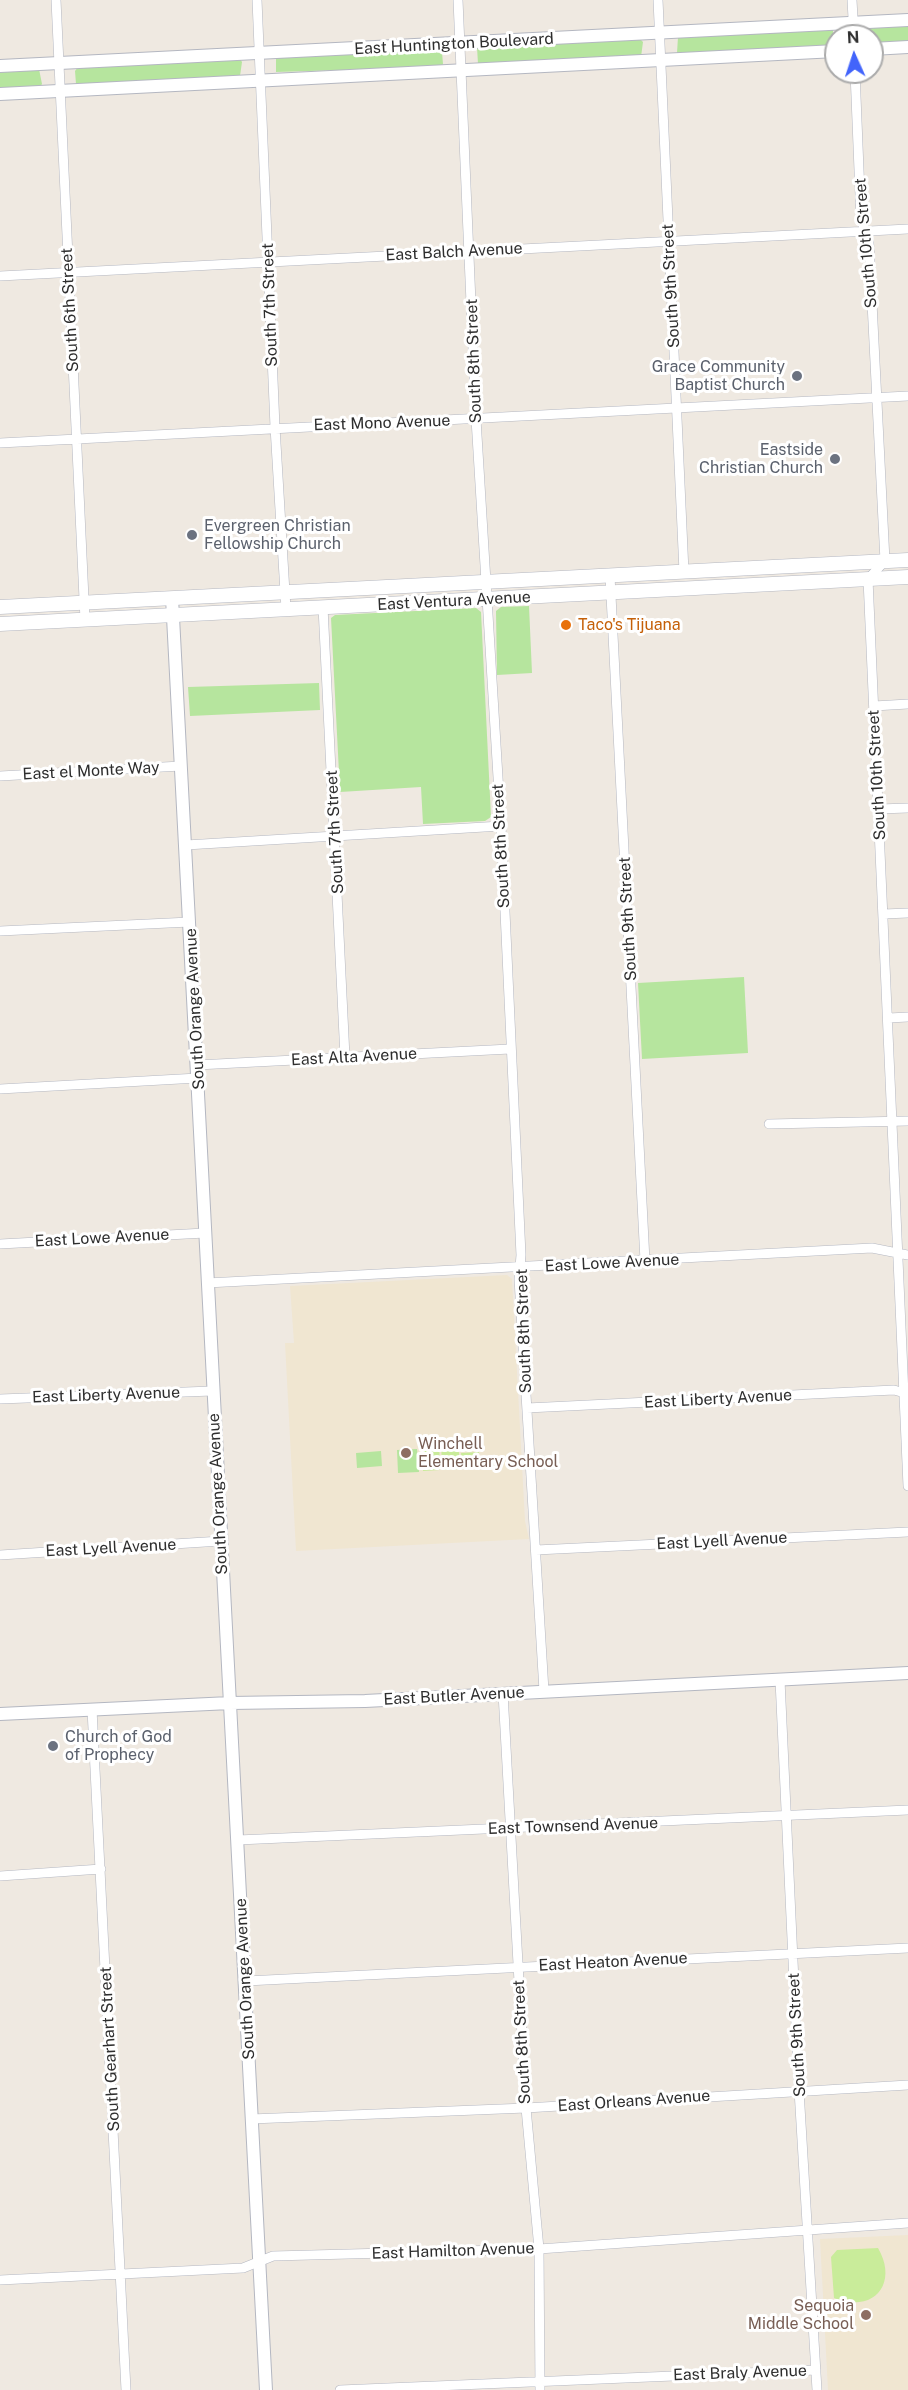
<!DOCTYPE html>
<style>
body{margin:0}
#map{position:relative;width:908px;height:2390px;overflow:hidden;background:#efe9e1;font-family:"Public Sans",sans-serif}
canvas{display:block}
.north{position:absolute;left:824px;top:24px;width:60px;height:60px;box-sizing:border-box;background:#fff;border:2px solid #ababab;border-radius:50%;rotate:357deg;font-size:16px;font-weight:700;line-height:24px;text-align:center;color:#2e2e2e}
.north::after{content:'';display:block;margin:auto;width:21px;height:27px;background:#4264fb;clip-path:polygon(50% 0,100% 100%,50% 72%,0 100%)}
</style>
<div id="map">
<canvas width="908" height="2390"></canvas>
<div class="north">N</div>
</div>
<script>
const context = document.querySelector('canvas').getContext('2d');
context.lineJoin = 'round';
function fill(path, color) { context.fillStyle = color; context.fill(path, 'evenodd'); }
function trace(path, color, width, dash) { context.strokeStyle = color; context.lineWidth = width; context.lineCap = dash ? 'butt' : 'round'; context.setLineDash(dash || []); context.stroke(path); }
function write(font, color, halo, rows, align = 'center') {
  context.font = font + ' "Public Sans",sans-serif'; context.lineWidth = 6; context.setLineDash([]); context.textBaseline = 'middle'; context.strokeStyle = halo; context.fillStyle = color; for (const [text, x, y, turn = 0] of rows) {
    context.save(); context.translate(x, y); context.rotate((+turn || 0) * Math.PI / 180); context.textAlign = isNaN(turn) ? turn : align; if (halo) context.strokeText(text, 0, 0); context.fillText(text, 0, 0); context.restore();
  }
}
fill(new Path2D(`
 M507,1275L512,1279L525,1521L529,1539L296,1551L285,1343H294L290,1286Z
 M908,2235V2390H828L820,2239Z`), '#f0e6d1');
fill(new Path2D(`
 M908,25V43L872,45V36H868L870,27Z
 M833,29V47L677,53L678,37Z
 M640,39L643,42L641,57L478,64L477,47Z
 M438,49L442,52L443,64L441,67L276,72V58Z
 M240,59L242,62L240,76L76,84L75,71L78,67Z
 M39,69L42,84L40,87L0,90V71Z
 M529,606L532,673L497,675L496,611L501,607Z
 M476,608L481,612L491,817L485,821L423,824L421,787L340,792L331,618L335,615Z
 M319,683L320,710L190,716L188,687Z
 M744,977L748,1053L642,1059L638,983Z
 M417,1449L419,1472L398,1473L397,1450Z
 M381,1451L382,1466L357,1468L356,1453Z`), '#b6e59e');
fill(new Path2D(`
 M458,1438L460,1469L442,1470L441,1439Z
 M439,1439L440,1470L423,1471L421,1440Z
 M479,1452L480,1468L462,1469L461,1453Z
 M878,2248C899,2284 873,2314 834,2298L831,2257L837,2250Z`), '#c9ec9a');
const minor = new Path2D(`
 M56,0L85,620
 M257,0L275,427L286,609
 M458,0L476,419L501,826L521,1255L519,1279L544,1691
 M658,0L684,572
 M852,0L854,36
 M855,72L861,219L869,243L885,561L868,579L908,1486
 M0,276L908,229
 M0,443L908,396
 M610,576L645,1261
 M323,607L345,1057
 M874,706L908,704
 M0,776L181,766
 M879,809L908,808
 M186,845L501,826
 M884,914L908,913
 M0,931L190,922
 M889,1018L908,1017
 M197,1065L510,1049
 M0,1089L198,1078
 M769,1124L908,1121
 M0,1244L205,1233
 M207,1283L872,1248L908,1255
 M0,1399L212,1391
 M527,1408L894,1390L908,1394
 M536,1550L908,1532
 M0,1555L221,1541
 M780,1680L799,2090L817,2390
 M503,1693L526,2108L539,2249L540,2390
 M92,1709L126,2390
 M238,1840L908,1810
 M0,1876L101,1869
 M246,1981L908,1948
 M251,2119L526,2108L908,2085
 M0,2280L243,2268L273,2256L539,2249L908,2223
 M340,2390L816,2370`);
const tertiary = new Path2D(`
 M872,49L908,47
 M0,66L908,20
 M0,94L836,51
 M172,598L266,2390
 M0,1714L230,1703L365,1701L908,1673`);
const secondary = new Path2D(`
 M0,607L908,560
 M0,624L908,577`);
trace(minor, '#b4b7c1', 10);
trace(tertiary, '#b4b7c1', 14);
trace(secondary, '#b4b7c1', 15);
trace(minor, '#fff', 9);
trace(tertiary, '#fff', 12);
trace(secondary, '#fff', 14);
for (const [x, y, r, color] of [
 [797,376,6,"#6b7280"],
 [835,459,6,"#6b7280"],
 [192,535,6,"#6b7280"],
 [566,625,6,"#e8710a"],
 [406,1453,6,"#8d6e63"],
 [53,1746,6,"#6b7280"],
 [866,2315,6,"#8d6e63"]
]) { const dot = new Path2D(); dot.arc(x, y, r, 0, 2 * Math.PI); context.fillStyle = color; context.fill(dot); trace(dot, '#fff', 2); }
write('16px', '#2e2e2e', '#fff', [
 ["East Huntington Boulevard",454,44,-3],
 ["South 10th Street",866,243,-95],
 ["East Balch Avenue",454,252,-3],
 ["South 9th Street",671,286,-93],
 ["South 7th Street",270,305,-92],
 ["South 6th Street",70,310,-93],
 ["South 8th Street",474,361,-92],
 ["East Mono Avenue",382,423,-2],
 ["East Ventura Avenue",454,601,-3],
 ["East el Monte Way",91,771,-3],
 ["South 10th Street",877,775,-93],
 ["South 7th Street",335,832,-93],
 ["South 8th Street",501,846,-93],
 ["South 9th Street",628,919,-93],
 ["South Orange Avenue",195,1009,-93],
 ["East Alta Avenue",354,1057,-3],
 ["East Lowe Avenue",102,1238,-3],
 ["East Lowe Avenue",612,1263,-3],
 ["South 8th Street",524,1331,-92],
 ["East Liberty Avenue",106,1395,-2],
 ["East Liberty Avenue",718,1399,-3],
 ["South Orange Avenue",218,1494,-93],
 ["East Lyell Avenue",722,1541,-3],
 ["East Lyell Avenue",111,1548,-3],
 ["East Butler Avenue",454,1696,-3],
 ["East Townsend Avenue",573,1826,-2],
 ["East Heaton Avenue",613,1962,-3],
 ["South Orange Avenue",245,1979,-93],
 ["South 9th Street",797,2035,-93],
 ["South 8th Street",522,2042,-93],
 ["South Gearhart Street",110,2049,-93],
 ["East Orleans Avenue",634,2101,-4],
 ["East Hamilton Avenue",453,2251,-2],
 ["East Braly Avenue",740,2373,-2]
]);
write('16px', '#5b616d', '#fff', [
 ["Grace Community",785,367],
 ["Baptist Church",785,385],
 ["Eastside",823,450],
 ["Christian Church",823,468],
 ["Evergreen Christian",204,526,"left"],
 ["Fellowship Church",204,544,"left"],
 ["Church of God",65,1737,"left"],
 ["of Prophecy",65,1755,"left"]
], 'right');
write('16px', '#c56008', '#fff', [
 ["Taco's Tijuana",578,625]
], 'left');
write('16px', '#785e54', '#fff', [
 ["Winchell",418,1444],
 ["Elementary School",418,1462],
 ["Sequoia",854,2306,"right"],
 ["Middle School",854,2324,"right"]
], 'left');
</script>
